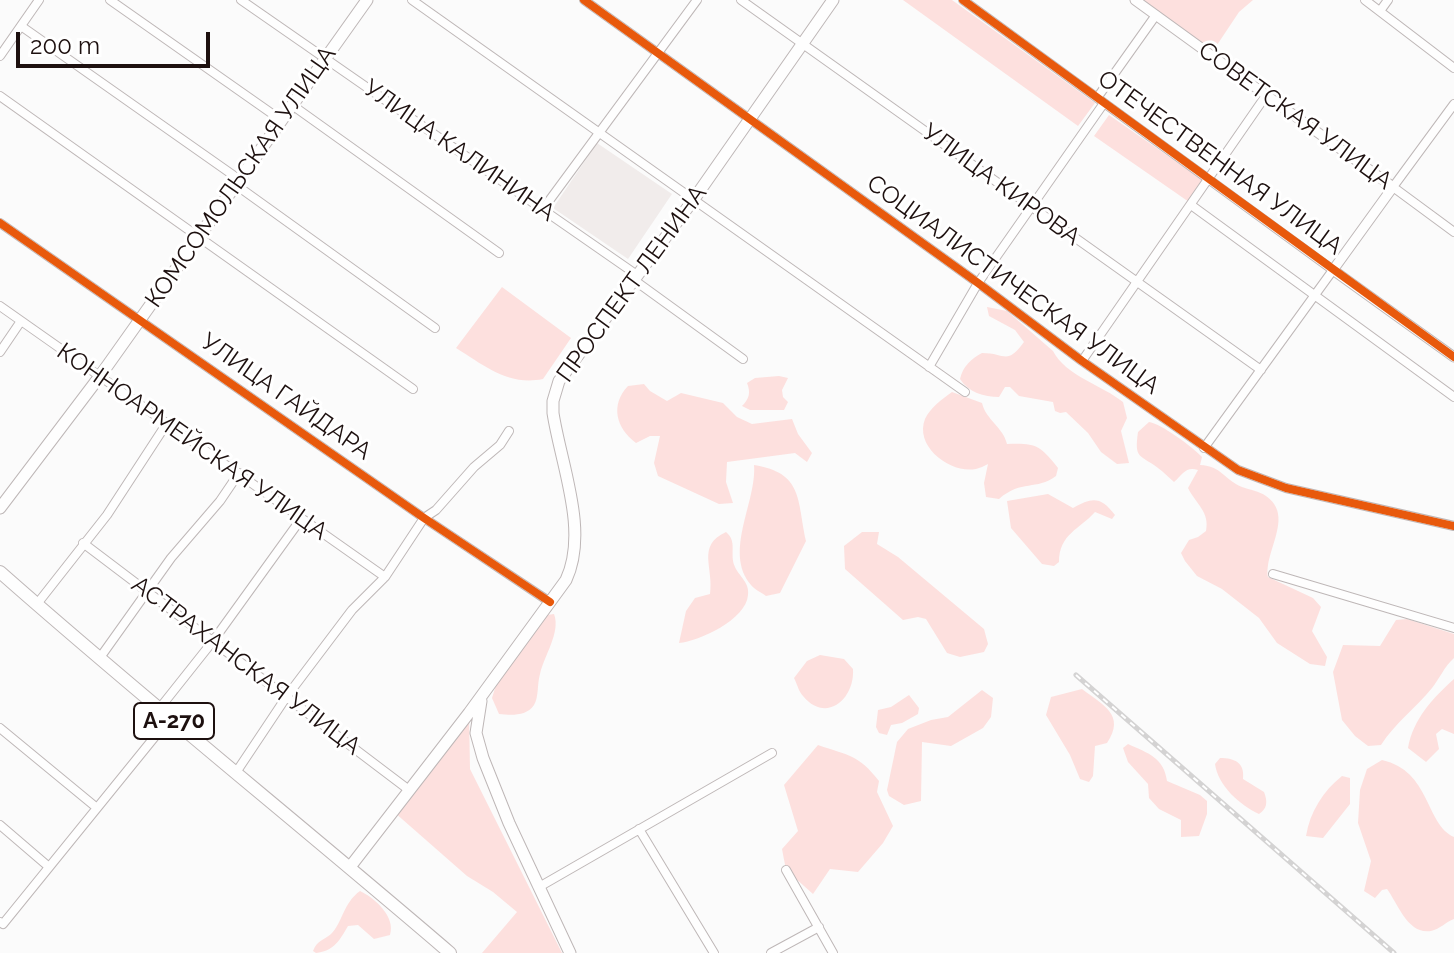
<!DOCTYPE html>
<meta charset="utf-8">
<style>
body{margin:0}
#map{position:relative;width:1454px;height:953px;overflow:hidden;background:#fbfbfb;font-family:Raleway,sans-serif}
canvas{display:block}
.scale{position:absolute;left:16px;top:32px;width:194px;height:36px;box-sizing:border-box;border:4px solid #1d100f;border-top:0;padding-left:10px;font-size:24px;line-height:28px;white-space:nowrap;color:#1d100f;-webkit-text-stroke:6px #fff;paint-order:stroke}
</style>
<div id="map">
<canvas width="1454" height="953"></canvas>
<div class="scale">200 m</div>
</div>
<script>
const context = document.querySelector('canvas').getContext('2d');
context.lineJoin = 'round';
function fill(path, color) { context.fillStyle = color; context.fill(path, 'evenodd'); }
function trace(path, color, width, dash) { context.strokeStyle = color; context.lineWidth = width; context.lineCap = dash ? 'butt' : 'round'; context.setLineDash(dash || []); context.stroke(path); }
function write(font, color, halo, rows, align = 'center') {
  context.font = font + ' Raleway,sans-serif'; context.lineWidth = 6; context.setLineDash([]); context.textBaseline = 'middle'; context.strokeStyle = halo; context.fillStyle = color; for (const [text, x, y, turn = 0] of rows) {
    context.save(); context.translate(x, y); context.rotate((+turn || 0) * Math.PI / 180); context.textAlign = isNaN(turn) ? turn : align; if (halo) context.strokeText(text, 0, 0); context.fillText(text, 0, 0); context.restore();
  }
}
fill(new Path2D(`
 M597,143L672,194L628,259L553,208Z`), '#f1eceb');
fill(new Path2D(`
 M903,0H952L1095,103L1078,126Z
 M1140,0H1253L1239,12L1213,51Z
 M1109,115L1204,181L1189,202L1094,136Z
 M502,287L571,338L543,379C508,386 485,366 456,348Z
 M987,307L1007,311L1053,351C1066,376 1102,385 1123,402L1127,418L1121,431L1129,463L1117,464L1101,452L1088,433L1066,412L1060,413L1055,411L1053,402L1019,396L1010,387H1005L999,397C984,397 968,392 960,379C963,366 971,359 982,353C1006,353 1006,366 1024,342L1015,330L989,316Z
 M779,376L788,378L782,390L783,397L788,402L784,410H750L742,406C749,399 751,393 747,383L755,378Z
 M644,384L650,391L667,401L681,393L723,403L737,417L752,424L792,419L798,434L812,453L807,462L795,453L727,462L726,482L733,503L719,504L658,476L654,463L660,436H650L636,443C616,428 610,405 628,386Z
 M952,392L982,403C986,420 1003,427 1007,444C1036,443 1040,445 1058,468L1056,476C1036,491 1022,479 999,499L986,497L984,483L988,464C984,466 980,468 976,469C951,474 914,447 925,419C930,408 942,399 952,392Z
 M1149,422C1160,423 1193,447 1202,457L1200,465C1222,466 1223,479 1242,487C1250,490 1259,491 1266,496C1295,516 1264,551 1268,577L1313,598L1321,607L1312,631L1327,657L1325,666L1310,664L1277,643L1259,618L1222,589L1197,576L1185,561L1181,553L1189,540L1198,537L1206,531C1210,512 1196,504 1188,488L1198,470C1186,466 1183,474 1174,482C1168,477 1164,472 1158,468C1140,454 1134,460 1138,432Z
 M754,465C803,473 797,499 806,541L780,593L766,596C762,593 754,589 751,585C723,552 757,502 754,465Z
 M1048,494L1073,508C1092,497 1101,496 1115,515L1112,519L1095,512C1080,529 1059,534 1059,562L1054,566L1042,564L1011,528L1007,501Z
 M726,532C738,542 729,554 735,567C739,576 750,583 748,595C746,620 699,641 679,643L686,611L695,598L710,594C714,567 696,546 726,532Z
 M862,532H879L877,544L898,557L984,629L988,644L984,652L960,657L947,653L926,619L918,617L903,620L845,569L844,546Z
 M554,614C561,632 544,656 540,674C537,684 539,697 534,705C526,717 510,715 499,714L492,698L496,685L547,615Z
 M1407,619L1454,634V658C1444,667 1440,678 1432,688C1416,708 1395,723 1381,745L1368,746L1355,736L1342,720L1333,672L1343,645L1380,646L1396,620Z
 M820,655L844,659L853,669C855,699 826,724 803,696C799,692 797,684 794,678L807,661Z
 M1454,679V734L1442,729L1436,734L1439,749L1426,762L1408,748C1413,719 1433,698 1454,679Z
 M1082,689C1103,705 1126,715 1107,743L1095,746L1093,776L1089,782L1080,779L1070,755L1046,715L1051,697Z
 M982,690L993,698L991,717L983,728L951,746L922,742L921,801L904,805L889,796L887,790L897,742L908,729L931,720L948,717Z
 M909,695L919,708L918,714L902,723L891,725L887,735L879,733L876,727L878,710L891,707Z
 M469,713L470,769L562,953H482L517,912L493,892L467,876L394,812Z
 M1128,744C1148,753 1164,758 1167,781L1200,795L1207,801V814L1199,836L1181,837V820L1159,809L1149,798L1148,784L1128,762L1123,748Z
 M818,745C849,756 858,754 879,781L877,792L893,826L883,843L858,872L830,869L813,894L786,870L782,849L798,831L784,785Z
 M1220,758C1235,758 1245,763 1243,779L1264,792C1268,802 1267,809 1259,814C1240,805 1218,786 1215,764Z
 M1382,760C1431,771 1425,824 1454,837V919C1446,922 1440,929 1431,931C1408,935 1398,904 1387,889L1382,890L1375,898L1364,891L1371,861L1358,823L1360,790L1367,769Z
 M1342,776L1350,778V804L1323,838L1306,836C1310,812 1323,791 1342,776Z
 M360,891C375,898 396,917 390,935L374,939L358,925L348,926C340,940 334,951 316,953L313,951C317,940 323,941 331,934C342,924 343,903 360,891Z`), '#fde0de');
const minor = new Path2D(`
 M110,0L281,120
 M241,0L637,275
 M412,0L965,392
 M584,0L978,283L1082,361L1238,470L1286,488L1454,526
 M741,0L1261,370
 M963,0L1333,270L1204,448
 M1365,0L1454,68
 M1380,11L1388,0
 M21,26L240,180
 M0,56L39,0
 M0,96L413,389
 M1097,98L1156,15
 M1454,104L1393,187L1454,232
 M292,105L499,253
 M236,185L435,328
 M1191,205L1454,397
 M543,209L697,0
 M0,223L424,518L550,602
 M634,280L743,359
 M0,306L385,577
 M0,352L21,321
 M1082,361L1267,94
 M929,367L978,283L1104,103
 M83,543L409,790
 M1273,574L1454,628
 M37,604L107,515L167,423
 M99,659L171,558L220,501L239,473
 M159,709L213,641L301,519
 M0,728L97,808
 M237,771L287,696L352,610L385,577L424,518L436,510L474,467L500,445L509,431
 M0,825L49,867
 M639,829L714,953
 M786,870L833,953
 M539,887L772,753
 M0,922L3,924L170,718
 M771,953L819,927`);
const tertiary = new Path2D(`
 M1135,0L1393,187L1333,270L1454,357`);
const secondary = new Path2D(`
 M0,508L100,376L367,0
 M481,701L476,733L483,758L509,823L570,953
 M350,867L469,713L566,580C589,531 561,465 553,413V401L559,381L694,199L833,0`);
const trunk = new Path2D(`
 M0,572C147,702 301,825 450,953`);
trace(minor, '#beb7b7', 10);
trace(tertiary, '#beb7b7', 11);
trace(secondary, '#beb7b7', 13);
trace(trunk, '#beb7b7', 14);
trace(minor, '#fefefe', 8);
trace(tertiary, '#fefefe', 9);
trace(secondary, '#fefefe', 11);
trace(trunk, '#fefefe', 12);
const rail = new Path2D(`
 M1076,675L1394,953`);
trace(rail, '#d4d3d3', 5);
trace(rail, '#fff', 2, [6]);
trace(new Path2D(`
 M584,0L978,283L1082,361L1238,470L1286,488L1454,526
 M963,0L1454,357
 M0,223L424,518L550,602`), '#e8590c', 8);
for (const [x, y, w] of [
 [174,721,80]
]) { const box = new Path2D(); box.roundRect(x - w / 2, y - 18, w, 36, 6); context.fillStyle = '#fff'; context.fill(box); trace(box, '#1d100f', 2); }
write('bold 22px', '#1d100f', null, [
 ["А-270",174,721]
]);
write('24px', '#1d100f', '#fff', [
 ["СОВЕТСКАЯ УЛИЦА",1295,116,36],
 ["УЛИЦА КАЛИНИНА",459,151,35],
 ["ОТЕЧЕСТВЕННАЯ УЛИЦА",1220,163,36],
 ["КОМСОМОЛЬСКАЯ УЛИЦА",241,177,-55],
 ["УЛИЦА КИРОВА",1001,185,36],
 ["ПРОСПЕКТ ЛЕНИНА",632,284,-54],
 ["СОЦИАЛИСТИЧЕСКАЯ УЛИЦА",1013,285,36],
 ["УЛИЦА ГАЙДАРА",286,397,35],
 ["КОННОАРМЕЙСКАЯ УЛИЦА",192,442,35],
 ["АСТРАХАНСКАЯ УЛИЦА",246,666,37]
]);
</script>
